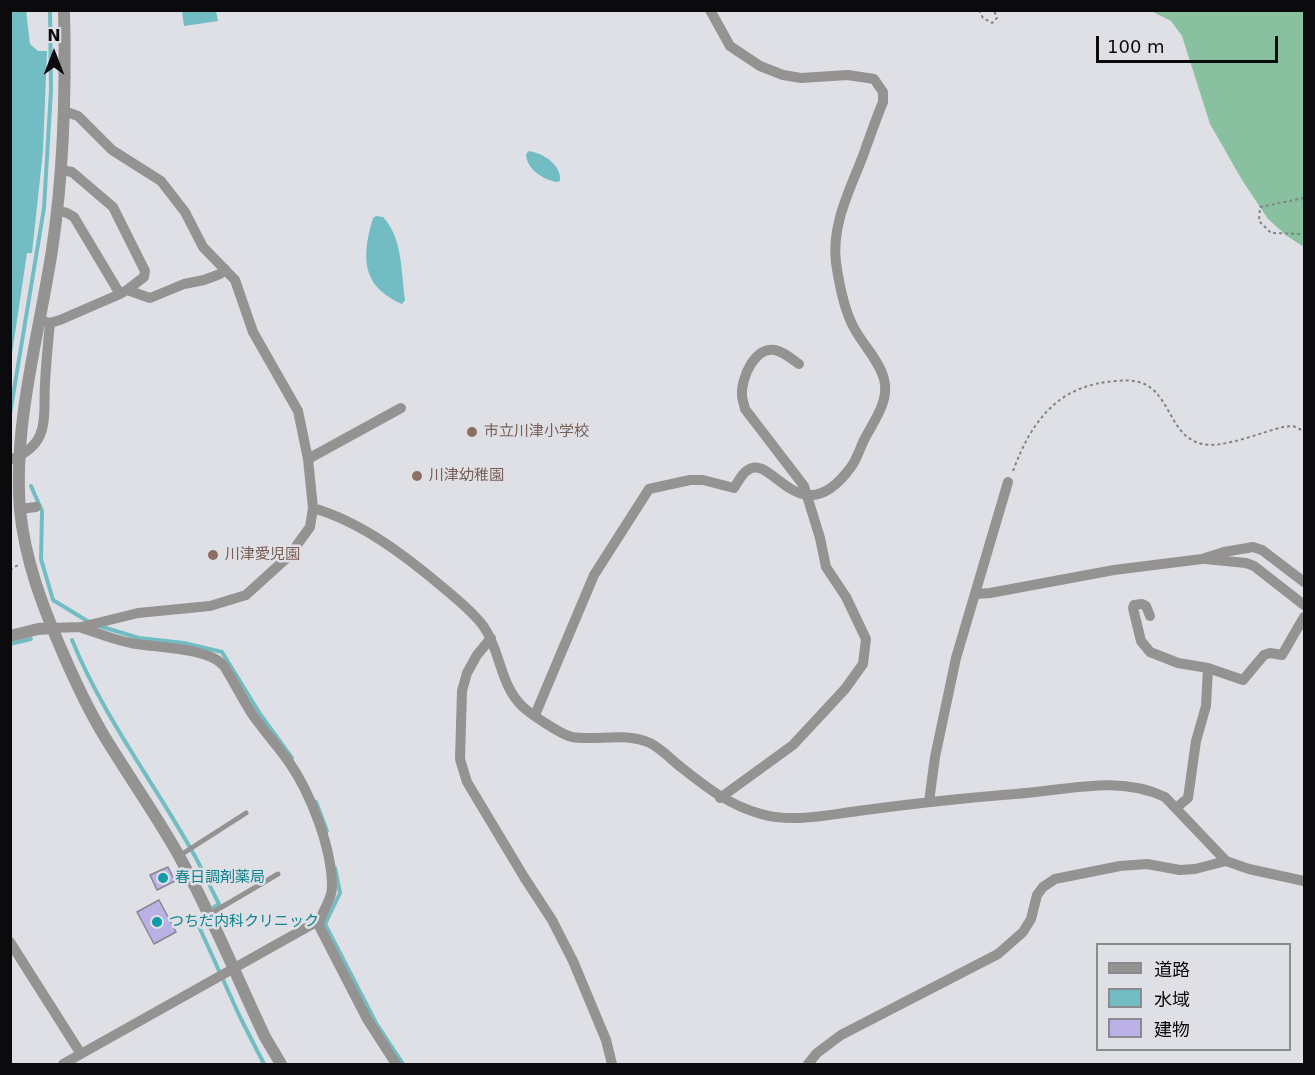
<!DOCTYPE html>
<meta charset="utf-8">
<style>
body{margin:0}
#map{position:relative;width:1315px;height:1075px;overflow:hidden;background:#dfe0e6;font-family:"DejaVu Sans","Noto Sans JP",sans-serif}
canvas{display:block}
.frame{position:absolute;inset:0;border:12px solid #0b0b0d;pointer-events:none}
.legend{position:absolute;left:1096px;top:943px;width:195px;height:108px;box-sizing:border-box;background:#dfe0e6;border:2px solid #8a8b8f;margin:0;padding:8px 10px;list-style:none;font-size:18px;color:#0b0b0d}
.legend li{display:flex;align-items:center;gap:12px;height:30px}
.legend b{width:30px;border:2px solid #8a8b8f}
.north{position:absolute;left:24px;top:24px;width:60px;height:60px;-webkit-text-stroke:4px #dfe0e6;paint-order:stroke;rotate:0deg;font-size:16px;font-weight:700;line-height:24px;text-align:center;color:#0b0b0d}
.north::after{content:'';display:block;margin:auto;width:21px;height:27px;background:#0b0b0d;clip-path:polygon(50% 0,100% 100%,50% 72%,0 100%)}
.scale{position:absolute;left:1096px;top:36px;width:182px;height:27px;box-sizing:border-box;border:3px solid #0b0b0d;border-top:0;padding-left:8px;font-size:18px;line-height:21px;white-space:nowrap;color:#0b0b0d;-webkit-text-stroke:4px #dfe0e6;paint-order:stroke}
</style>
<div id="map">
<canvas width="1315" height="1075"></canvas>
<div class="frame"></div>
<ul class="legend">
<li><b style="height:8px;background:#959292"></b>道路</li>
<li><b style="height:16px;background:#72bdc3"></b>水域</li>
<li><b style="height:16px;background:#bbb1e6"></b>建物</li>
</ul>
<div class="north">N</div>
<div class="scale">100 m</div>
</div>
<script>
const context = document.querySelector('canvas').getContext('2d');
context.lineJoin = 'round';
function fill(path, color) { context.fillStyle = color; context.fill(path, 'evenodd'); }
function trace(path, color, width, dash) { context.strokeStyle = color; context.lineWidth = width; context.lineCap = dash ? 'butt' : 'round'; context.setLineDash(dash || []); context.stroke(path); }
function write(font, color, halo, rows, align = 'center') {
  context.font = font + ' "DejaVu Sans","Noto Sans JP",sans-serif'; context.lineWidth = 5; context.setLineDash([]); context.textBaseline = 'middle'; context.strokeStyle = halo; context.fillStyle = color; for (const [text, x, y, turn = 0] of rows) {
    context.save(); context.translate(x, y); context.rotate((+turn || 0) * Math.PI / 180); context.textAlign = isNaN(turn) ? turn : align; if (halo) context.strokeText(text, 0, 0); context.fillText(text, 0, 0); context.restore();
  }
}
fill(new Path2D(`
 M971,11H1304V247L1287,236L1268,219L1242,180L1210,124L1182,36L1171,21L1153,12Z`), '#89c09f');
fill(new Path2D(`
 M26,10L30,44L38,51H47L43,151L32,253H27L12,354L10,11Z
 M182,11H216L218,21L184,26Z
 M529,151C543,153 562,165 560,181L557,182C544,180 526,169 526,154Z
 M376,216L383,217C403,238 401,273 405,300L402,304C396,302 391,298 386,295C359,276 365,245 373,218Z`), '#72bdc3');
trace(new Path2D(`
 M10,414L44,208L51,90L50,10
 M31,486L42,511L41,559L53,600L89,622
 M99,626L139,638L184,643L222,652L260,714L292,758
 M72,640C103,716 152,780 192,851C202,868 210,887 219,904L214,907
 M10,644L31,639
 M316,802L327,831
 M335,868L340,893L325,924L376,1023L403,1064
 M198,919L196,920L240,1017L264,1064`), '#72bdc3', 4);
const building = new Path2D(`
 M168,867L175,881L157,890L150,875Z
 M159,900L176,932L154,944L137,912Z`);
fill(building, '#bbb1e6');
trace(building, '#87878c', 1.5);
trace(new Path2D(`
 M979,10L983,18L992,23L997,18L994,10
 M1304,198L1260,207L1259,221L1271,233L1304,234
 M1013,471C1032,420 1058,385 1116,381C1128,380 1141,380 1151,388C1172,405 1173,437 1202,444C1222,449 1262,432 1283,427L1293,426L1304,431
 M10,570L18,565`), '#828387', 2, [3, 3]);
trace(new Path2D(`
 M179,856L246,813
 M210,914L278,874`), '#959292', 5);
trace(new Path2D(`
 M61,170L72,172L113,207L145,271L144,277L127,290
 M57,210L67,213L74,217L120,294L127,290L150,298L184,284L204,280L220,274L225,269
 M50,323L60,320L120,294
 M308,459L401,408
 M10,460C51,444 43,419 45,383C46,363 48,343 50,323L40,320
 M313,508C362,522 407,557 446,590C459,601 474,613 484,627C501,652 500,685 522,706C530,714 562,735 572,737C598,741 625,732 650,743C660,748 669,757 677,764C705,786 726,804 761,814C793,823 827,815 858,811C910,804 963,798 1015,794C1065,791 1118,774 1165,797L1226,861L1249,869L1304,881
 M20,509L36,507
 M1205,559L1246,563L1254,566L1304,605
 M977,594L990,593L1114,570L1202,559L1224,552L1253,547L1262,550L1304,582
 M1150,616L1146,606L1142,604L1134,605L1133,608L1141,641L1150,652L1178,663L1208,668L1243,680L1264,655L1270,653L1282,655L1304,617
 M52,628L81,627L138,613L210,606L246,595L289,556L310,527L313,508L308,459L298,411L253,332L235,280L203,247L185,212L161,181L112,150L78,116L64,111
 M82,628C98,633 114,640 131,643C155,648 208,647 224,666C234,682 242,698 252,714C263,730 277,745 289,762C311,794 332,848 332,887C332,902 320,912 319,926L367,1019L396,1064
 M491,638L477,655L467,673L462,691L460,759L467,782L524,877L552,920L573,961L606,1040L612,1064
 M535,715L594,575L649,489L690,480H703L734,488C738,482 742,473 748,470C772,452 800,537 851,467C857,459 860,448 865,438C874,421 890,400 884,379C879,360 863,345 854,328C844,310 839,283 836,263C831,224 851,188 864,153C870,136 876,119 883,102V92L874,79L848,75L801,78L783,75L760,66L730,46L710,10
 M720,798L793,745L845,689L863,664L866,639L846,597L826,567L820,538L804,486L745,409C744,404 742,399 742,395C741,378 755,346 775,350C784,352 792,359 799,364
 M929,802L935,757L956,658L1008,482
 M1176,808L1188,798L1196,741L1206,706L1208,668
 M10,942L81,1054
 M63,1064L320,920
 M808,1064L817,1053L841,1035L998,954L1023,932L1031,919L1037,895L1043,887L1055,879L1120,866L1147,864L1180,870L1195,869L1226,861`), '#959292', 10);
trace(new Path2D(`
 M64,10C66,90 64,171 52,250C39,335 13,424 20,510C25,560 42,605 62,651C74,679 87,707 103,734C127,774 155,813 178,854C211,913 236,976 265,1037L281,1064
 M10,636L38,629L52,628`), '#959292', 12);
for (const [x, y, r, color] of [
 [472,432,6,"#8d6e63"],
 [417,476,6,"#8d6e63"],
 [213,555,6,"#8d6e63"],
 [163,878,6,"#0f9aa8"],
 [157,922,6,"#0f9aa8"]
]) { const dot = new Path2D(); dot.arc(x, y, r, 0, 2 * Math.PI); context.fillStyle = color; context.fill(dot); trace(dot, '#dfe0e6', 2); }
write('15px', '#785e54', '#dfe0e6', [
 ["市立川津小学校",484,432],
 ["川津幼稚園",429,476],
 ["川津愛児園",225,555]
], 'left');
write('15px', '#0d838f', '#dfe0e6', [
 ["春日調剤薬局",175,878],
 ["つちだ内科クリニック",169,922]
], 'left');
</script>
